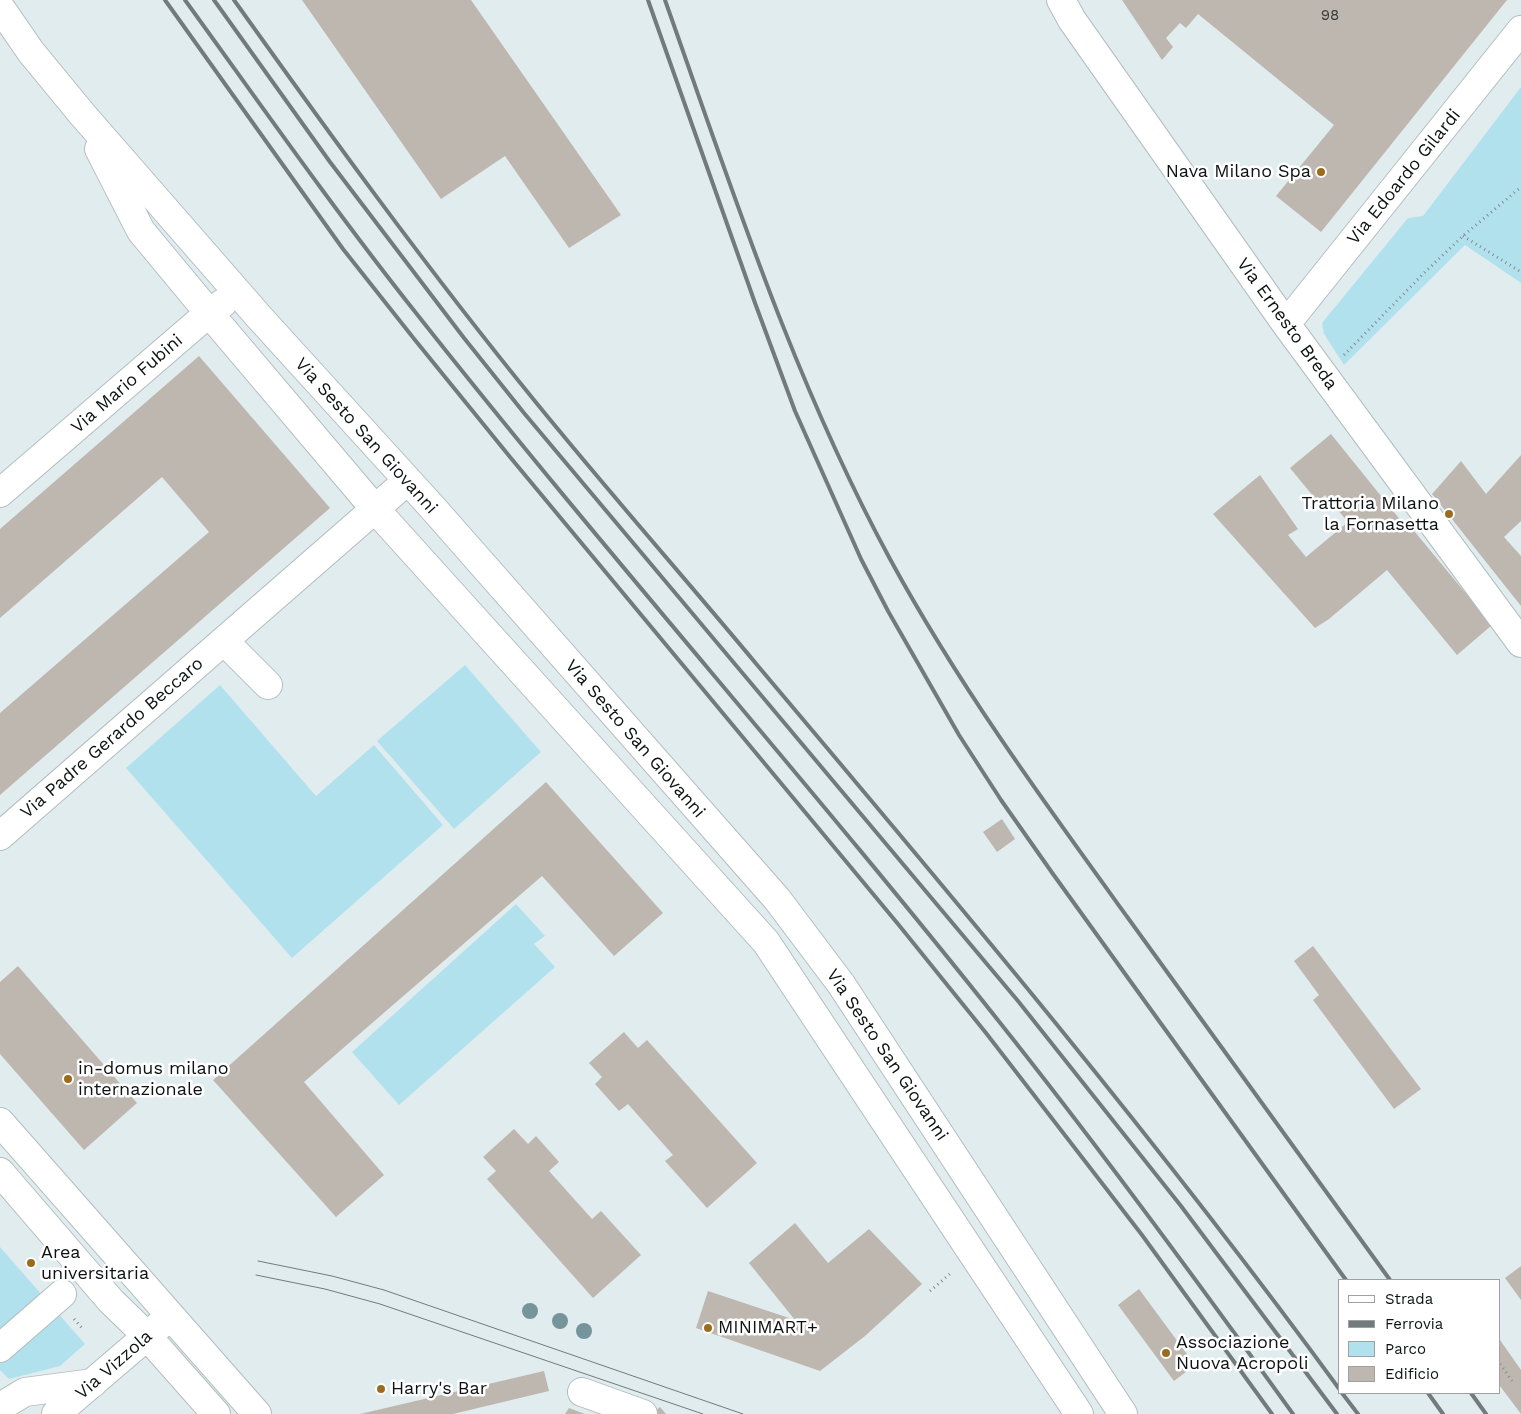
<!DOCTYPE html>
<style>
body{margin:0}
#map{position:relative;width:1521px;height:1414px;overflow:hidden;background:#e1ecef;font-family:"Work Sans",sans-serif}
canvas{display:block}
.legend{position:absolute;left:1338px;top:1279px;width:162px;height:115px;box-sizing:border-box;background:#fff;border:1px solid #9fa0a1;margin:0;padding:6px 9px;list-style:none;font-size:15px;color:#0e1213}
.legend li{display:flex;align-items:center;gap:10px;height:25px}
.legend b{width:25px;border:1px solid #9fa0a1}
</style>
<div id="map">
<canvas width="1521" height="1414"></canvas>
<ul class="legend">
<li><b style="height:6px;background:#fff"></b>Strada</li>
<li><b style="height:6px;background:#727a7c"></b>Ferrovia</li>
<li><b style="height:14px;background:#b2e1ee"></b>Parco</li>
<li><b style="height:14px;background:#bdb7af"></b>Edificio</li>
</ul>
</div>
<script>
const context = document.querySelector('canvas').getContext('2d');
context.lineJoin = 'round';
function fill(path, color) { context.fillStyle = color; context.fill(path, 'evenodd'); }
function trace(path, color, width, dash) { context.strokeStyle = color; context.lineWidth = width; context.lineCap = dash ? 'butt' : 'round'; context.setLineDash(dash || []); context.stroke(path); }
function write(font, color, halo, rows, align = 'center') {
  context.font = font + ' "Work Sans",sans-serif'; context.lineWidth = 5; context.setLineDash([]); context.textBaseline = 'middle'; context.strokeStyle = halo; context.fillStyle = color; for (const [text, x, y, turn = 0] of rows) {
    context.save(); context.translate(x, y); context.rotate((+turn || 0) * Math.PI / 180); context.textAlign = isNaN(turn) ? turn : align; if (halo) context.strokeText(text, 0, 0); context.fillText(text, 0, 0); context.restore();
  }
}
fill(new Path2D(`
 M1521,87V283L1465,245L1344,365L1324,334L1322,323L1408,218L1423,216Z
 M465,665L541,752L454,829L377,741Z
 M220,685L316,796L374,745L443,825L292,958L126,768Z
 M516,904L545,936L534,944L555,967L399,1105L352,1052Z
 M0,1247L85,1344L60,1366L9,1379L0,1370Z`), '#b2e1ee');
fill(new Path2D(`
 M302,0H471L621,215L569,248L505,156L441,199Z
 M1122,0H1507L1321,232L1276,196L1334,125L1198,14L1186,28L1180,23L1166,38L1173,47L1162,60Z
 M199,356L330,508L0,795V713L209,532L162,477L0,618V529Z
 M1331,434L1402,522L1405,520L1492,625L1457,655L1387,570L1329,619L1315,628L1213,514L1260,475L1298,529L1288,535L1306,557L1348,522L1325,495L1318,502L1290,468Z
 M1521,455V521L1504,537L1521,556V606L1432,494L1461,461L1486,494Z
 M546,782L663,913L614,956L542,876L304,1082L384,1175L336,1217L213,1080Z
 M1002,819L1015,839L997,852L983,832Z
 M1313,946L1421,1089L1394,1109L1313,1000L1319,995L1294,961Z
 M18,966L137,1103L84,1150L0,1054V982Z
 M624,1032L638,1048L647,1040L757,1163L707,1208L665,1161L673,1155L628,1104L619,1111L595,1084L602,1077L589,1063Z
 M514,1129L528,1144L536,1136L559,1162L549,1171L592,1219L601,1211L641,1255L593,1298L487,1179L496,1171L483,1157Z
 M795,1223L828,1263L869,1229L922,1284L865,1336L820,1371L696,1328L708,1291L795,1320L749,1263Z
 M1521,1266V1300L1505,1278Z
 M1139,1289L1195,1365L1174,1381L1118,1305Z
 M1500,1340L1521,1370V1414L1500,1386Z
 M544,1371L549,1391L453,1414H360Z
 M660,1407L666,1414H652Z
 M569,1408L585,1414H565Z`), '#bdb7af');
const minor = new Path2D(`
 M1061,0L1072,20L1286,324L1521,643
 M0,7L31,52L82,114L260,318L432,507L777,899L841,984L1123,1414
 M99,149L141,231L209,313L375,509L766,942L1079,1414
 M1286,324L1521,30
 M0,493L209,313L223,303
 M224,641L268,685
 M0,836L407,481
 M0,1122L257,1414
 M0,1172L111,1301L147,1336L216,1414
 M0,1348L62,1294
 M582,1392L643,1414
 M0,1407L25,1392L93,1383
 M56,1414L160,1325`);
trace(minor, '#b2bdc0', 30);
trace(new Path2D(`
 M1463,236L1521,272
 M1344,355L1424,273L1463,236L1521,187
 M930,1291L951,1273
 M74,1319L82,1328
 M1500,1364L1512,1381`), '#838b8d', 3, [1, 4]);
trace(minor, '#fff', 28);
trace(new Path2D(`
 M258,1261L332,1276L384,1290L743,1414
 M256,1275L325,1289L380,1304L703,1414`), '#727a7c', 1);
trace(new Path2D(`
 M165,0L343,249L415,340L510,457L898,924L986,1033L1142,1235L1272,1414
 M185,0C261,105 335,211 416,313C606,554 810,783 1001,1024C1102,1151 1198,1282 1293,1414
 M214,0L330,162L464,338L524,413L1018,1001L1181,1206L1337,1414
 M234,0C331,136 429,271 534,400C607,490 684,577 758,666C958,903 1157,1139 1340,1390
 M648,0L755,303L795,411L861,559L888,611L959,735L1001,800L1053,874L1346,1280
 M665,0C732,189 794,382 890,559C959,686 1044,802 1128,918C1215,1039 1302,1160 1390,1280
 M1342,1393L1358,1414
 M1428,1393L1443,1414
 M1471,1393L1486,1414`), '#727a7c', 4);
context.fillStyle = '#75949b';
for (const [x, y] of [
 [530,1311],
 [560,1321],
 [584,1331]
]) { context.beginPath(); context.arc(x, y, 8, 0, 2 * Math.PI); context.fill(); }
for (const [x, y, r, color] of [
 [1321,172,5,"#9b6c1e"],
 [1449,514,5,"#9b6c1e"],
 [68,1079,5,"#9b6c1e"],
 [31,1263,5,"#9b6c1e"],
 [708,1328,5,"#9b6c1e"],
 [1166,1353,5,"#9b6c1e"],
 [381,1389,5,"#9b6c1e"]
]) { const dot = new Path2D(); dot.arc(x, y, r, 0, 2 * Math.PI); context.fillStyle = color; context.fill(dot); trace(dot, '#fff', 2); }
write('15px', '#3a3b3a', null, [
 ["98",1330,16]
]);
write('18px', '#0e1213', '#fff', [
 ["Nava Milano Spa",1311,172,"right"],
 ["Trattoria Milano",1439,504,"right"],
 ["la Fornasetta",1439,525,"right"],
 ["in-domus milano",78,1069],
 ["internazionale",78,1090],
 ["Area",41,1253],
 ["universitaria",41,1274],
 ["MINIMART+",718,1328],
 ["Associazione",1176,1343],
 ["Nuova Acropoli",1176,1364],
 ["Harry's Bar",391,1389]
], 'left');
write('18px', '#0e1213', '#fff', [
 ["Via Edoardo Gilardi",1404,177,-51],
 ["Via Ernesto Breda",1287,324,54],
 ["Via Mario Fubini",127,384,-41],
 ["Via Sesto San Giovanni",366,436,48],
 ["Via Padre Gerardo Beccaro",112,738,-41],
 ["Via Sesto San Giovanni",635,739,49],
 ["Via Sesto San Giovanni",887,1055,56],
 ["Via Vizzola",114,1365,-41]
]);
</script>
